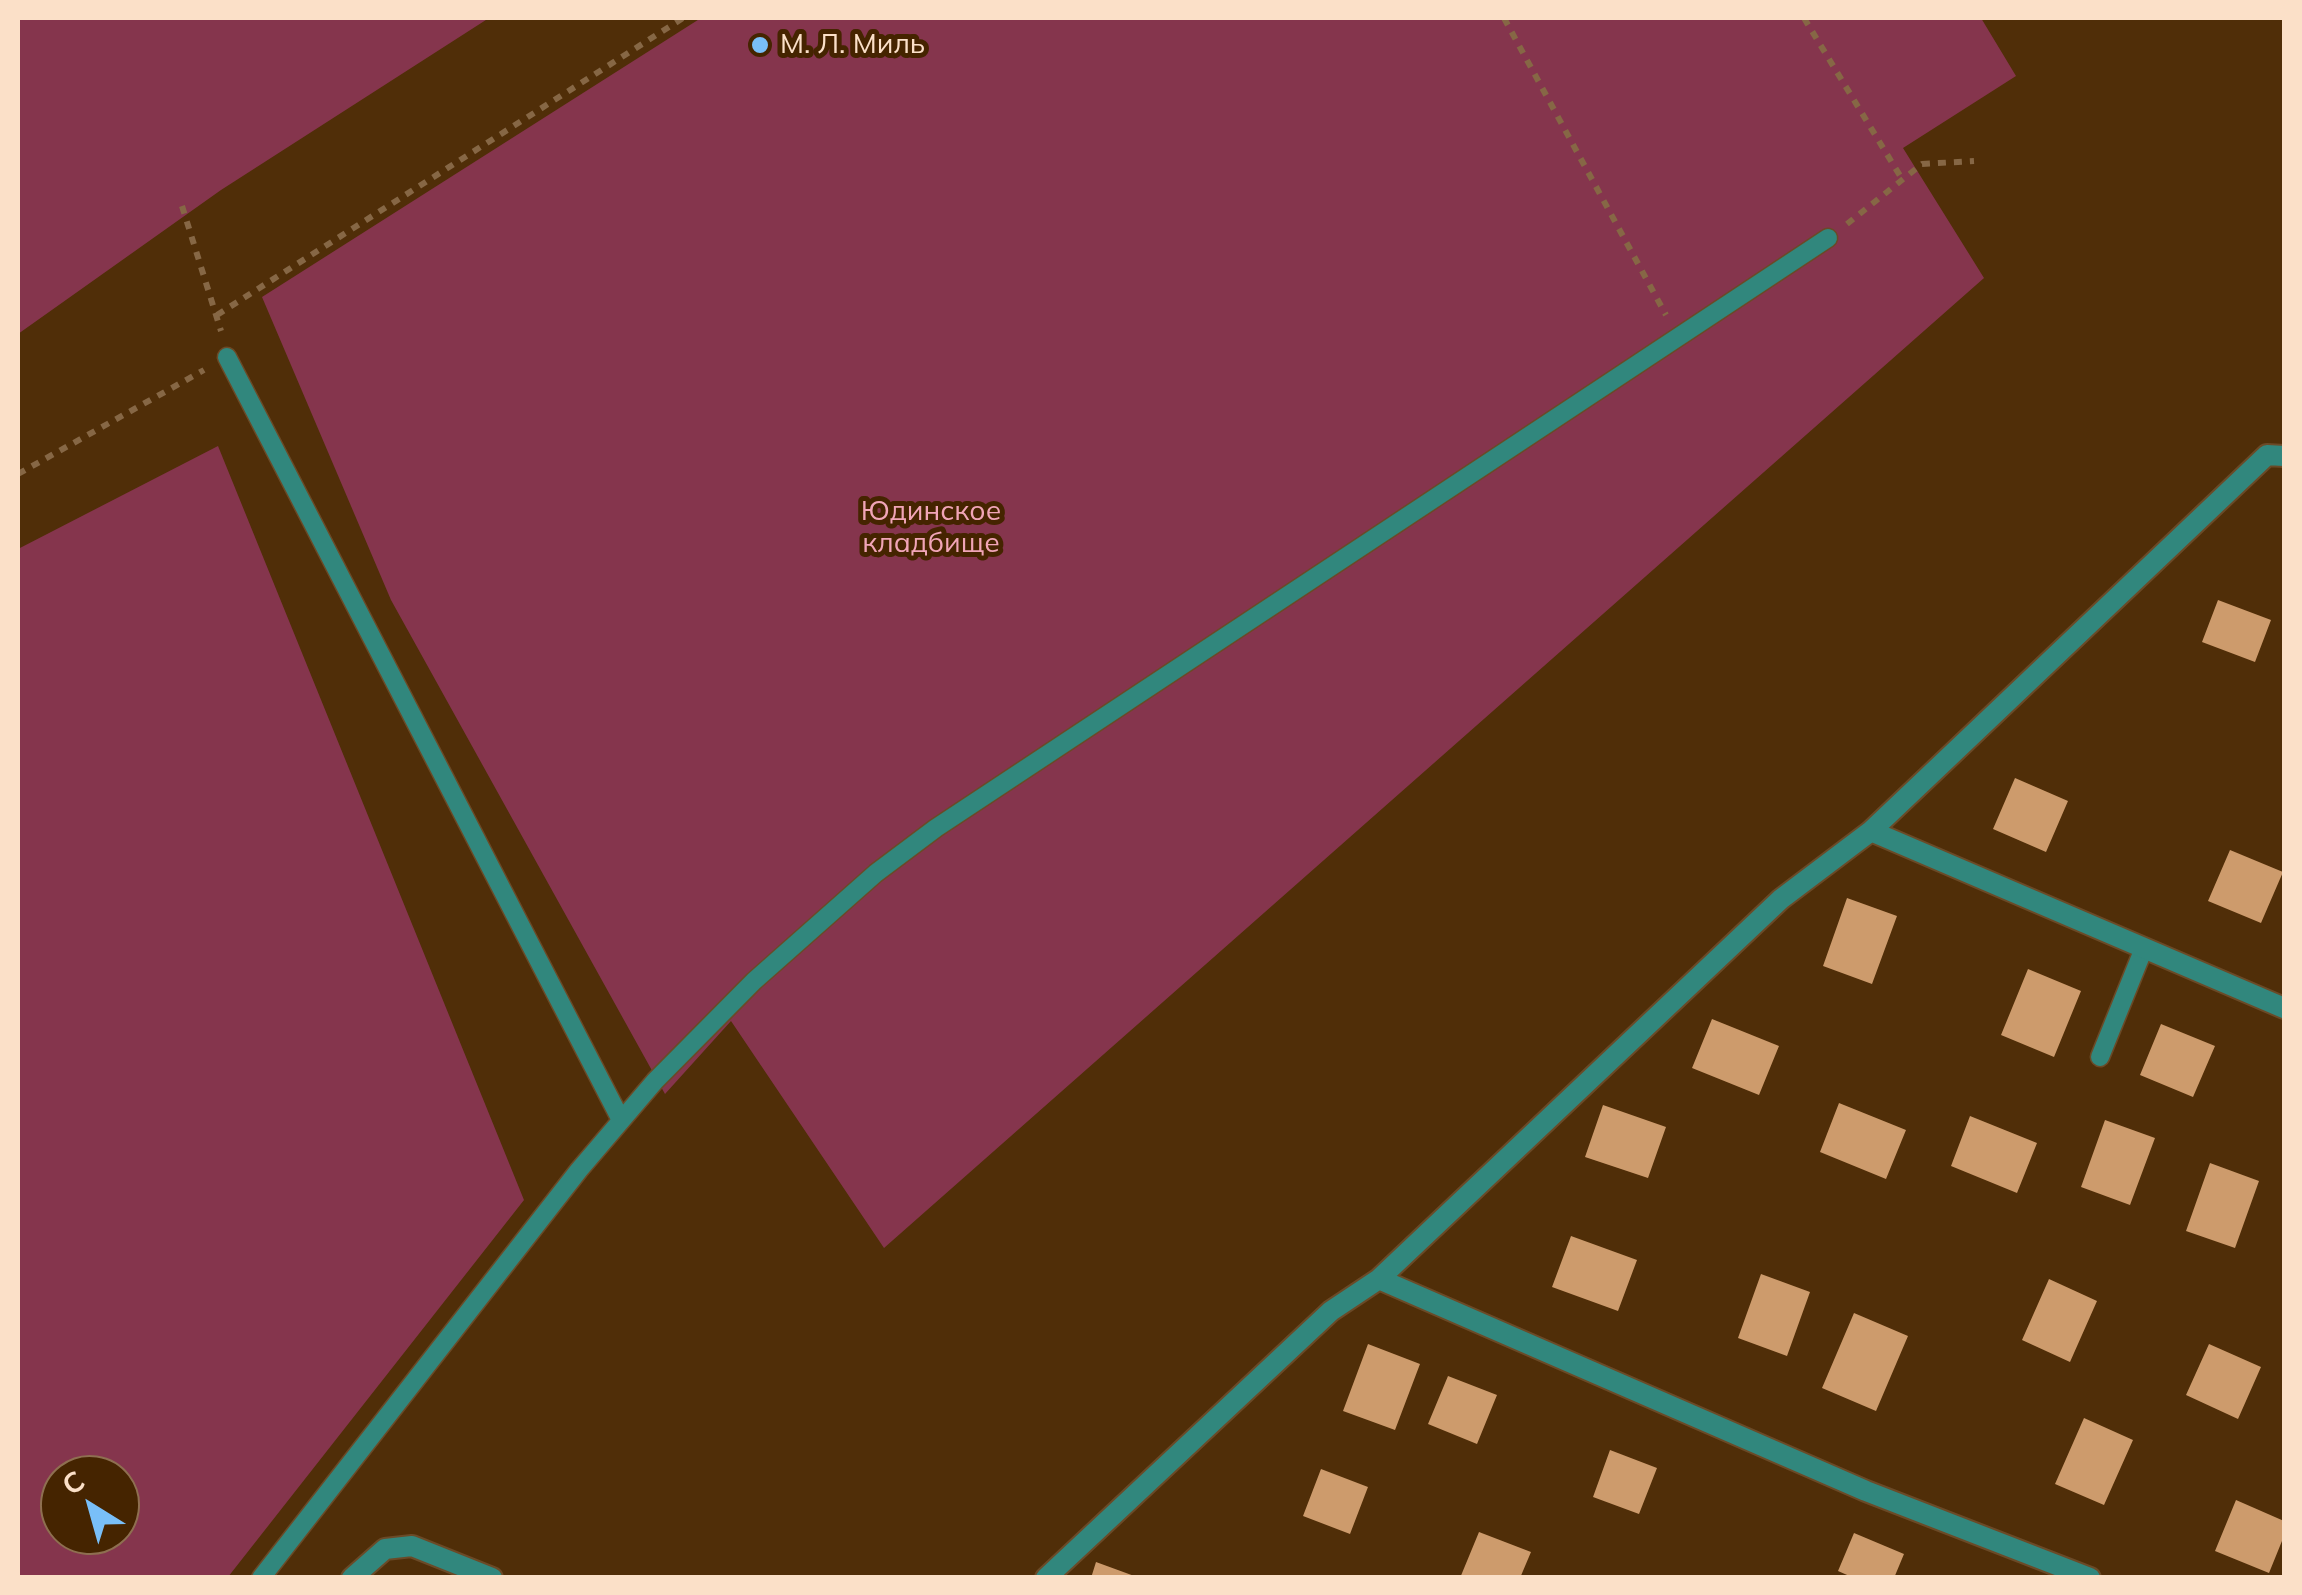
<!DOCTYPE html>
<meta charset="utf-8">
<style>
body{margin:0}
#map{position:relative;width:2302px;height:1595px;overflow:hidden;background:#502e08;font-family:Mulish,sans-serif}
canvas{display:block}
.frame{position:absolute;inset:0;border:20px solid #fbe0c8;pointer-events:none}
.north{position:absolute;left:40px;top:1455px;width:100px;height:100px;box-sizing:border-box;background:#452400;border:2px solid #8e6f50;border-radius:50%;rotate:323deg;font-size:28px;font-weight:700;line-height:40px;text-align:center;color:#fbe0c8}
.north::after{content:'';display:block;margin:auto;width:35px;height:45px;background:#79bff8;clip-path:polygon(50% 0,100% 100%,50% 72%,0 100%)}
</style>
<div id="map">
<canvas width="2302" height="1595"></canvas>
<div class="frame"></div>
<div class="north">С</div>
</div>
<script>
const context = document.querySelector('canvas').getContext('2d');
context.lineJoin = 'round';
function fill(path, color) { context.fillStyle = color; context.fill(path, 'evenodd'); }
function trace(path, color, width, dash) { context.strokeStyle = color; context.lineWidth = width; context.lineCap = dash ? 'butt' : 'round'; context.setLineDash(dash || []); context.stroke(path); }
function write(font, color, halo, rows, align = 'center') {
  context.font = font + ' Mulish,sans-serif'; context.lineWidth = 10; context.setLineDash([]); context.textBaseline = 'middle'; context.strokeStyle = halo; context.fillStyle = color; for (const [text, x, y, turn = 0] of rows) {
    context.save(); context.translate(x, y); context.rotate((+turn || 0) * Math.PI / 180); context.textAlign = isNaN(turn) ? turn : align; if (halo) context.strokeText(text, 0, 0); context.fillText(text, 0, 0); context.restore();
  }
}
fill(new Path2D(`
 M18,18H489L221,190L18,334Z
 M701,18H1981L2016,76L1903,148L1984,278L884,1248L731,1021L665,1094L391,600L262,297Z
 M218,446L524,1200L228,1577H18V549ZM60,1475H120V1535H60Z`), '#85354d');
fill(new Path2D(`
 M2218,600L2271,620L2255,662L2202,642Z
 M2015,778L2068,801L2046,852L1993,829Z
 M2230,850L2283,872L2261,923L2208,901Z
 M1847,898L1897,916L1872,984L1823,966Z
 M2028,969L2081,991L2054,1057L2001,1035Z
 M1712,1019L1779,1046L1759,1095L1692,1068Z
 M2161,1024L2215,1046L2193,1097L2140,1075Z
 M1839,1103L1906,1130L1886,1179L1820,1152Z
 M1603,1105L1666,1127L1648,1178L1585,1157Z
 M1970,1116L2037,1143L2017,1193L1951,1166Z
 M2105,1120L2155,1138L2130,1205L2081,1187Z
 M2210,1163L2259,1181L2235,1248L2186,1231Z
 M1571,1236L1637,1260L1618,1311L1552,1287Z
 M1761,1274L1810,1292L1787,1356L1738,1338Z
 M2049,1279L2097,1301L2070,1362L2022,1340Z
 M1854,1313L1908,1336L1876,1411L1822,1388Z
 M1368,1344L1420,1364L1395,1430L1343,1411Z
 M2209,1344L2261,1367L2238,1419L2186,1395Z
 M1448,1376L1497,1395L1477,1444L1428,1424Z
 M2084,1418L2133,1440L2104,1505L2055,1484Z
 M1610,1450L1657,1468L1639,1514L1593,1497Z
 M1321,1469L1368,1487L1350,1534L1303,1516Z
 M2236,1500L2284,1521V1536L2269,1573L2215,1551Z
 M1479,1532L1531,1552L1520,1578H1460Z
 M1854,1533L1904,1554L1894,1578H1854L1838,1571Z
 M1096,1562L1137,1577V1578H1091Z`), '#cd9b6c');
const service = new Path2D(`
 M227,357L621,1120
 M2100,1057L2144,948
 M261,1578L579,1170L655,1081L754,981L876,873L936,828L1828,238`);
const minor = new Path2D(`
 M1871,831L2284,1008
 M1379,1279L1866,1491L2090,1578
 M352,1578L385,1549L412,1546L492,1578
 M1046,1578L1331,1311L1379,1279L1781,899L1871,831L2267,455L2284,456`);
trace(service, '#6b4a27', 21);
trace(minor, '#6b4a27', 24);
trace(new Path2D(`
 M1504,18L1666,315
 M1804,18L1902,179
 M182,206L221,331
 M1847,224L1922,164L1974,161
 M217,315L683,18
 M18,474L204,370`), '#866745', 6, [8, 8]);
trace(service, '#31877d', 18);
trace(minor, '#31877d', 20);
for (const [x, y, r, color] of [
 [760,45,10,"#79bff8"]
]) { const dot = new Path2D(); dot.arc(x, y, r, 0, 2 * Math.PI); context.fillStyle = color; context.fill(dot); trace(dot, '#452400', 4); }
write('28px', '#fbe0c8', '#452400', [
 ["М. Л. Миль",780,45]
], 'left');
write('28px', '#f1a5b7', '#452400', [
 ["Юдинское",931,512],
 ["кладбище",931,544]
]);
</script>
